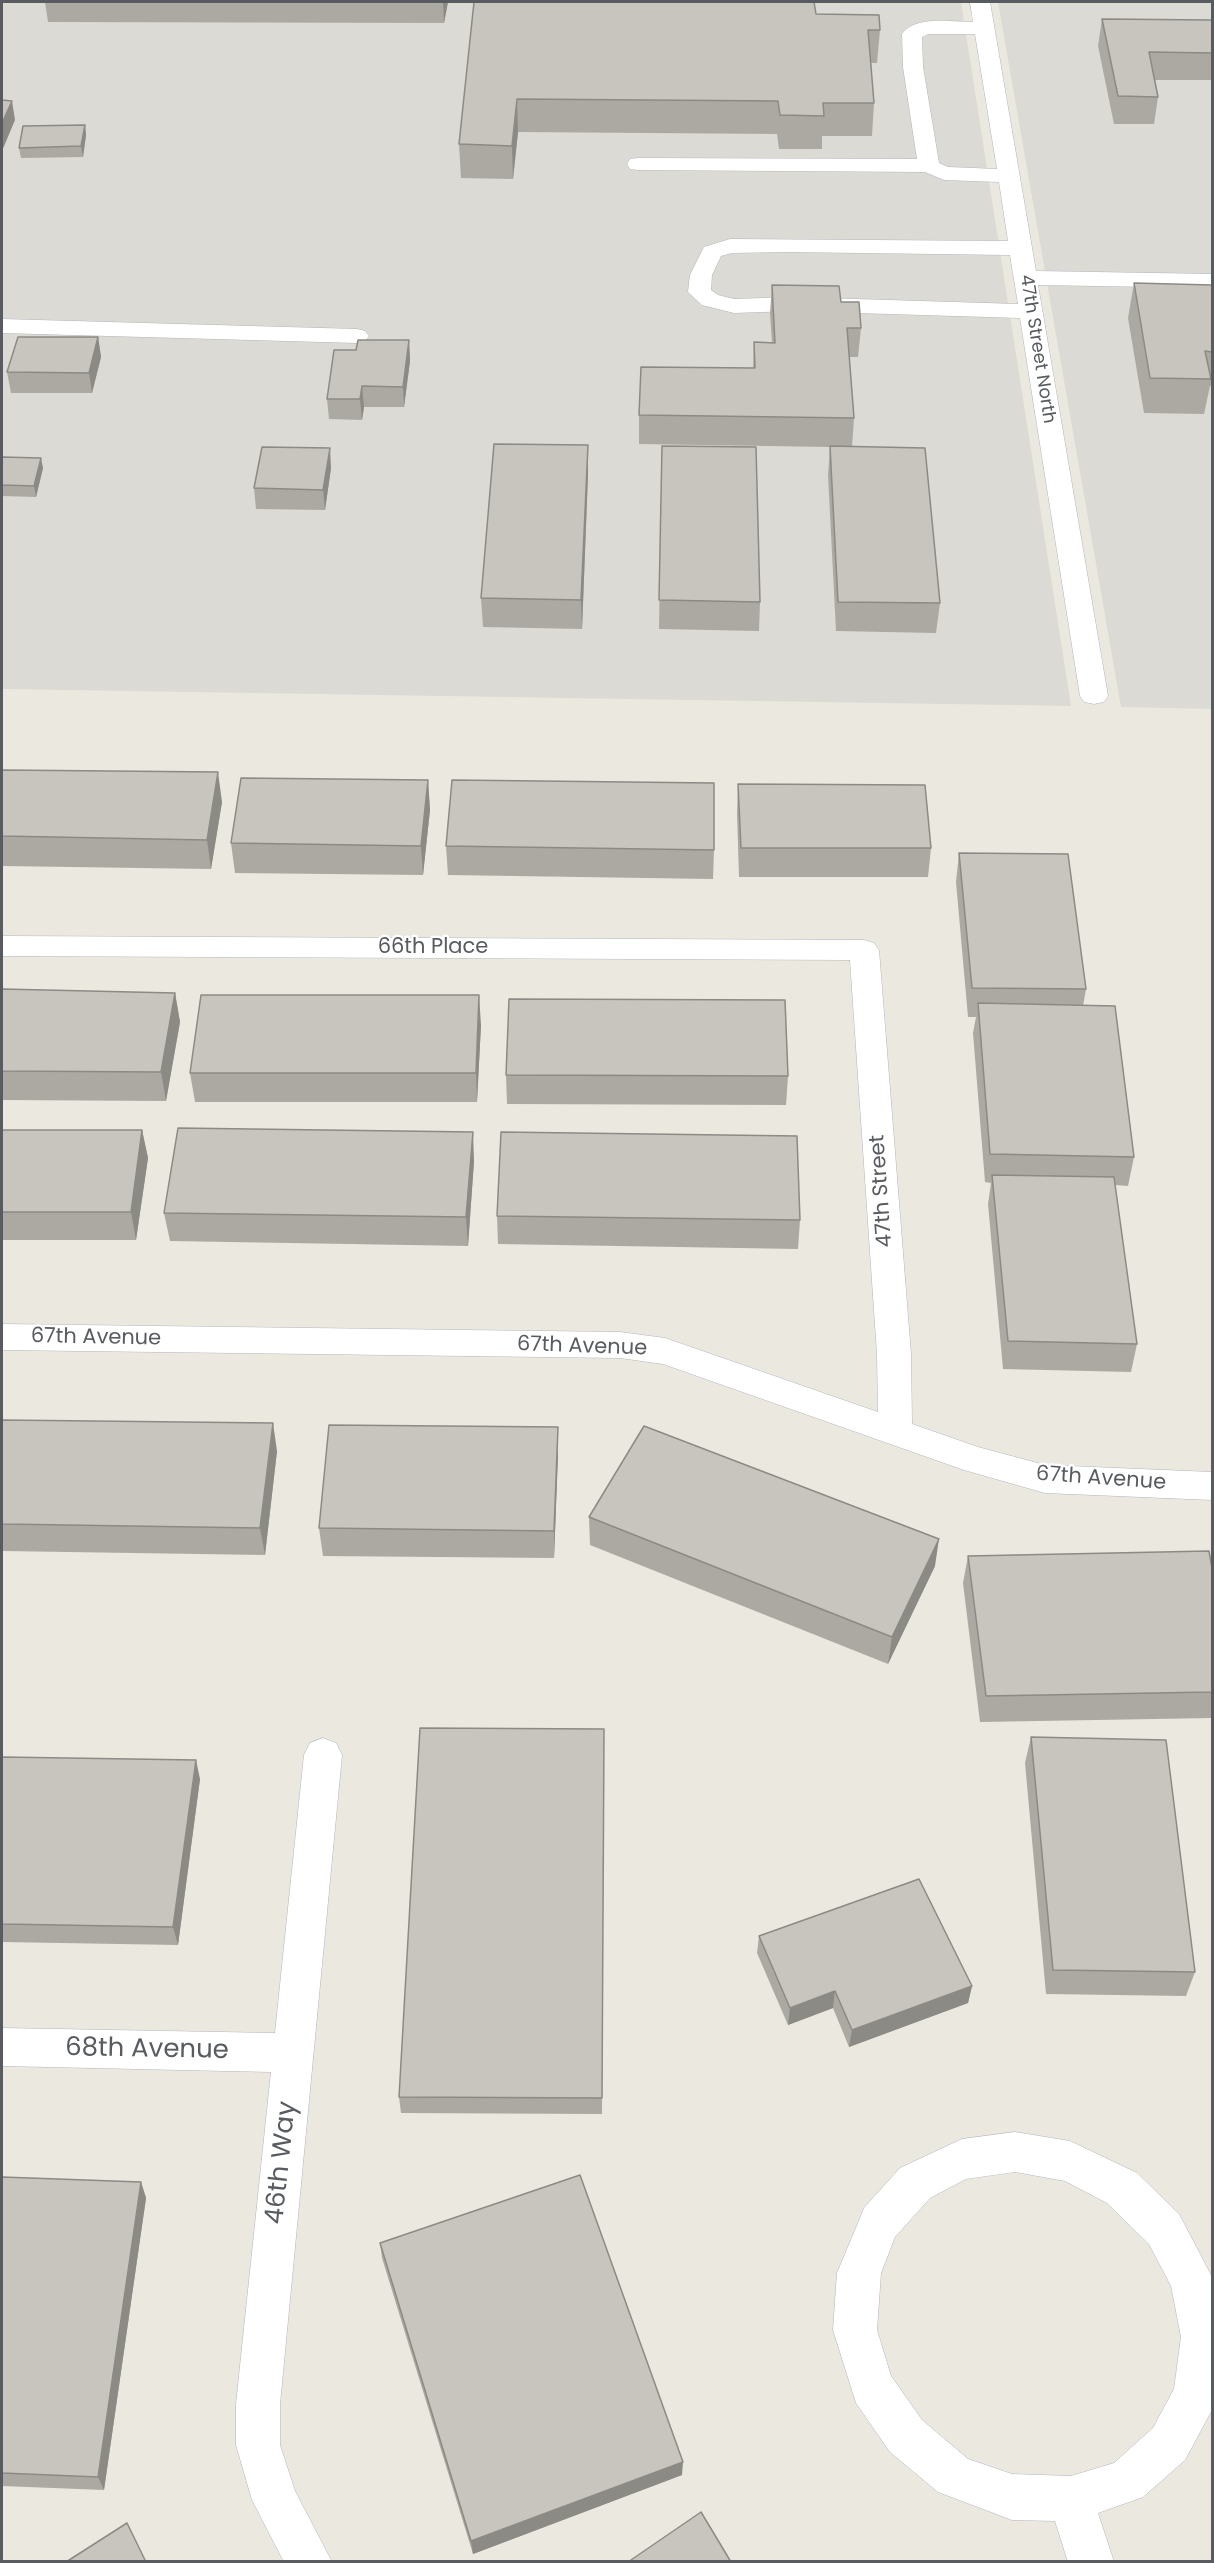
<!DOCTYPE html>
<style>
body{margin:0}
#map{position:relative;width:1214px;height:2563px;overflow:hidden;background:#ebe8df;font-family:Poppins,sans-serif}
canvas{display:block}
.frame{position:absolute;inset:0;border:3px solid #585c60;pointer-events:none}
</style>
<div id="map">
<canvas width="1214" height="2563"></canvas>
<div class="frame"></div>
</div>
<script>
const context = document.querySelector('canvas').getContext('2d');
context.lineJoin = 'round';
function fill(path, color) { context.fillStyle = color; context.fill(path, 'evenodd'); }
function trace(path, color, width, dash) { context.strokeStyle = color; context.lineWidth = width; context.lineCap = dash ? 'butt' : 'round'; context.setLineDash(dash || []); context.stroke(path); }
function write(font, color, halo, rows, align = 'center') {
  context.font = font + ' Poppins,sans-serif'; context.lineWidth = 4.5; context.setLineDash([]); context.textBaseline = 'middle'; context.strokeStyle = halo; context.fillStyle = color; for (const [text, x, y, turn = 0] of rows) {
    context.save(); context.translate(x, y); context.rotate((+turn || 0) * Math.PI / 180); context.textAlign = isNaN(turn) ? turn : align; if (halo) context.strokeText(text, 0, 0); context.fillText(text, 0, 0); context.restore();
  }
}
fill(new Path2D(`
 M2,2H961L1071,706L2,689Z
 M998,2H1212V709L1121,707Z`), '#dcdad4');
const minor = new Path2D(`
 M970,2H990L1036,271L1212,274V288L1038,285L1108,696L1104,702L1094,704L1084,702L1080,696L1020,318L791,311L734,313L702,305L688,292L690,275L704,247L730,239L1008,241L999,182L944,180L925,172L638,170L630,169L627,164L630,159L638,158L917,159L903,67L902,34C915,15 953,22 973,22ZM928,34H975L997,169L948,167L939,163L923,67L922,37ZM787,252L1010,255L1018,304L791,297L734,299L718,295L711,290L712,275L721,256L732,253Z
 M2,319L357,329L365,331L369,336L365,341L357,343L2,333Z
 M2,936L864,940L874,943L879,950L911,1354L912,1424L978,1447L1045,1465L1212,1472V1500L1045,1493L964,1470L663,1364L620,1358L2,1350V1324L620,1332L665,1338L878,1412L877,1354L850,960L2,956Z
 M323,1738L336,1743L342,1755L280,2404V2445L295,2491L332,2562H284L252,2500L236,2445V2404L271,2072L2,2066V2028L275,2033L304,1755L310,1743Z
 M1015,2132L1070,2141L1137,2173L1179,2214L1212,2277V2410L1185,2460L1143,2497L1098,2513L1114,2562H1068L1055,2521L1012,2520L938,2492L890,2452L856,2403L833,2330L837,2273L858,2223L864,2208L900,2168L962,2139ZM1015,2172L1065,2181L1107,2203L1149,2244L1171,2286L1181,2337L1174,2389L1153,2428L1114,2463L1071,2476L1012,2474L968,2459L922,2420L891,2376L877,2330L881,2273L895,2237L930,2198L966,2179Z`);
trace(minor, '#b2b6ba', 1);
fill(minor, '#fff');
fill(new Path2D(`
 M45,2H448L444,23L48,22Z
 M474,2L816,14L880,30L877,63H871L874,103L872,136H822V149H779L777,134L518,132L513,179L461,178L459,144Z
 M1102,19L1212,20V80H1155L1158,97L1154,124H1114L1098,46Z
 M85,125L86,135L83,157L21,158L19,148Z
 M1134,283L1212,285V386H1210L1204,414L1144,413L1128,318Z
 M772,285L841,302L861,328L858,357H849L854,418L852,447L940,603L936,633L836,631L828,475L830,447L639,444V415L753,368L754,342L772,343L770,313Z
 M98,337L101,357L92,393H11L7,372Z
 M409,340L410,361L404,407H364L362,420L329,419L327,399L356,350Z
 M588,445V474L582,629L483,627L481,598Z
 M662,446L760,602L759,631L659,629Z
 M2,457L43,468L36,497L2,496Z
 M331,468L325,510L256,509L254,488Z
 M2,770L222,802L211,869L2,866Z
 M428,780L430,810L423,875L235,873L231,843Z
 M738,784L931,848L928,877H739L737,814Z
 M446,846L714,850L713,879L448,875Z
 M959,853L1086,989L1083,1006L1134,1157L1128,1186L1115,1185L1137,1344L1131,1372L1003,1369L988,1204L991,1183L985,1182L973,1033L976,1017H968L956,882Z
 M2,989L175,993L180,1022L166,1101L2,1100Z
 M481,1025L477,1102H195L190,1073Z
 M506,1075L788,1076L786,1105L507,1104Z
 M2,1130H142L148,1158L136,1240H2Z
 M474,1161L468,1246L170,1241L164,1213Z
 M497,1216L800,1220L798,1249L498,1244Z
 M2,1420L277,1451L265,1555L2,1551Z
 M558,1427V1455L554,1558L323,1556L319,1528Z
 M589,1517L935,1566L888,1664L590,1545Z
 M968,1556L1212,1568V1718L980,1722L963,1583Z
 M604,1729L602,2114L401,2113L399,2097Z
 M1031,1737L1195,1972L1186,1996L1046,1994L1025,1763Z
 M2,1757L200,1779L178,1945L2,1942Z
 M759,1936L972,1986L968,2003L849,2047L833,2008L788,2025L757,1953Z
 M2,2177L141,2182L146,2198L104,2490L2,2486Z
 M380,2243L682,2475L473,2554L382,2258Z`), '#aca9a3');
fill(new Path2D(`
 M443,2H448L444,23Z
 M517,99L518,132L513,179L512,146Z
 M12,101L15,120L2,151V123Z
 M85,125L86,135L83,157L81,146Z
 M98,337L101,357L92,393L89,373Z
 M409,340L410,361L404,407L403,387Z
 M362,386L364,407L362,420L360,399Z
 M588,445V474L582,629L581,600Z
 M330,448L331,468L325,510L323,490Z
 M41,458L43,468L36,497L34,486Z
 M218,772L222,802L211,869L207,840Z
 M428,780L430,810L423,875L421,846Z
 M175,993L180,1022L166,1101L161,1072Z
 M479,995L481,1025L477,1102L476,1073Z
 M142,1130L148,1158L136,1240L131,1212Z
 M473,1132L474,1161L468,1246L466,1217Z
 M273,1423L277,1451L265,1555L260,1528Z
 M558,1427V1455L554,1558V1531Z
 M939,1539L935,1566L888,1664L892,1637Z
 M196,1760L200,1779L178,1945L173,1927Z
 M972,1986L968,2003L849,2047L852,2030Z
 M835,1991L833,2008L788,2025L790,2008Z
 M141,2182L146,2198L104,2490L98,2477Z
 M683,2462L682,2475L473,2554L471,2541Z`), '#8c8a85');
const building = new Path2D(`
 M474,2H814L816,14L879,15L880,30H868L874,103H823L824,116L780,115L778,101L517,99L512,146L459,144Z
 M1102,19L1212,20V53L1149,52L1158,97L1118,96Z
 M2,100L12,101L2,123Z
 M85,125L81,146L19,148L23,126Z
 M1134,283L1212,285V352L1205,351L1211,379L1150,378Z
 M772,285L839,286L841,302H859L861,328H847L854,418L639,415L641,367L755,368L754,342L775,343Z
 M18,337H98L89,373L7,372Z
 M358,340H409L403,387L362,386L360,399H327L334,350H356Z
 M494,444L588,445L581,600L481,598Z
 M662,446L756,447L760,602L659,600Z
 M830,446L925,448L940,603L838,602Z
 M262,447L330,448L323,490L254,488Z
 M2,457L41,458L34,486L2,485Z
 M2,770L218,772L207,840L2,836Z
 M241,778L428,780L421,846L231,843Z
 M452,780L714,783V850L446,846Z
 M738,784L925,785L931,848H741Z
 M959,853L1068,854L1086,989L972,988Z
 M2,989L175,993L161,1072L2,1071Z
 M201,995H479L476,1073H190Z
 M509,999L785,1000L788,1076L506,1075Z
 M978,1003L1115,1006L1134,1157L990,1154Z
 M178,1128L473,1132L466,1217L164,1213Z
 M2,1130H142L131,1212H2Z
 M501,1132L797,1136L800,1220L497,1216Z
 M992,1175L1114,1177L1137,1344L1008,1341Z
 M2,1420L273,1423L260,1528L2,1524Z
 M329,1425L558,1427L554,1531L319,1528Z
 M644,1426L939,1539L892,1637L589,1517Z
 M1209,1551L1212,1568V1692L986,1696L968,1556Z
 M420,1728L604,1729L602,2098L399,2097Z
 M1031,1737L1166,1740L1195,1972L1053,1970Z
 M2,1757L196,1760L173,1927L2,1924Z
 M919,1879L972,1986L852,2030L835,1991L790,2008L759,1936Z
 M580,2175L683,2462L471,2541L380,2243Z
 M2,2177L141,2182L98,2477L2,2473Z
 M701,2512L731,2562H628Z
 M127,2523L146,2562H66Z`);
fill(building, '#c8c5be');
trace(building, '#8c8a85', 1.5);
write('18px', '#585c60', '#fff', [
 ["47th Street North",1037,349,81]
]);
write('21px', '#585c60', '#fff', [
 ["66th Place",433,948],
 ["47th Street",882,1191,-94],
 ["67th Avenue",96,1338,1],
 ["67th Avenue",582,1347,2],
 ["67th Avenue",1101,1479,4]
]);
write('26px', '#585c60', '#fff', [
 ["68th Avenue",147,2050,1],
 ["46th Way",282,2163,-84]
]);
</script>
